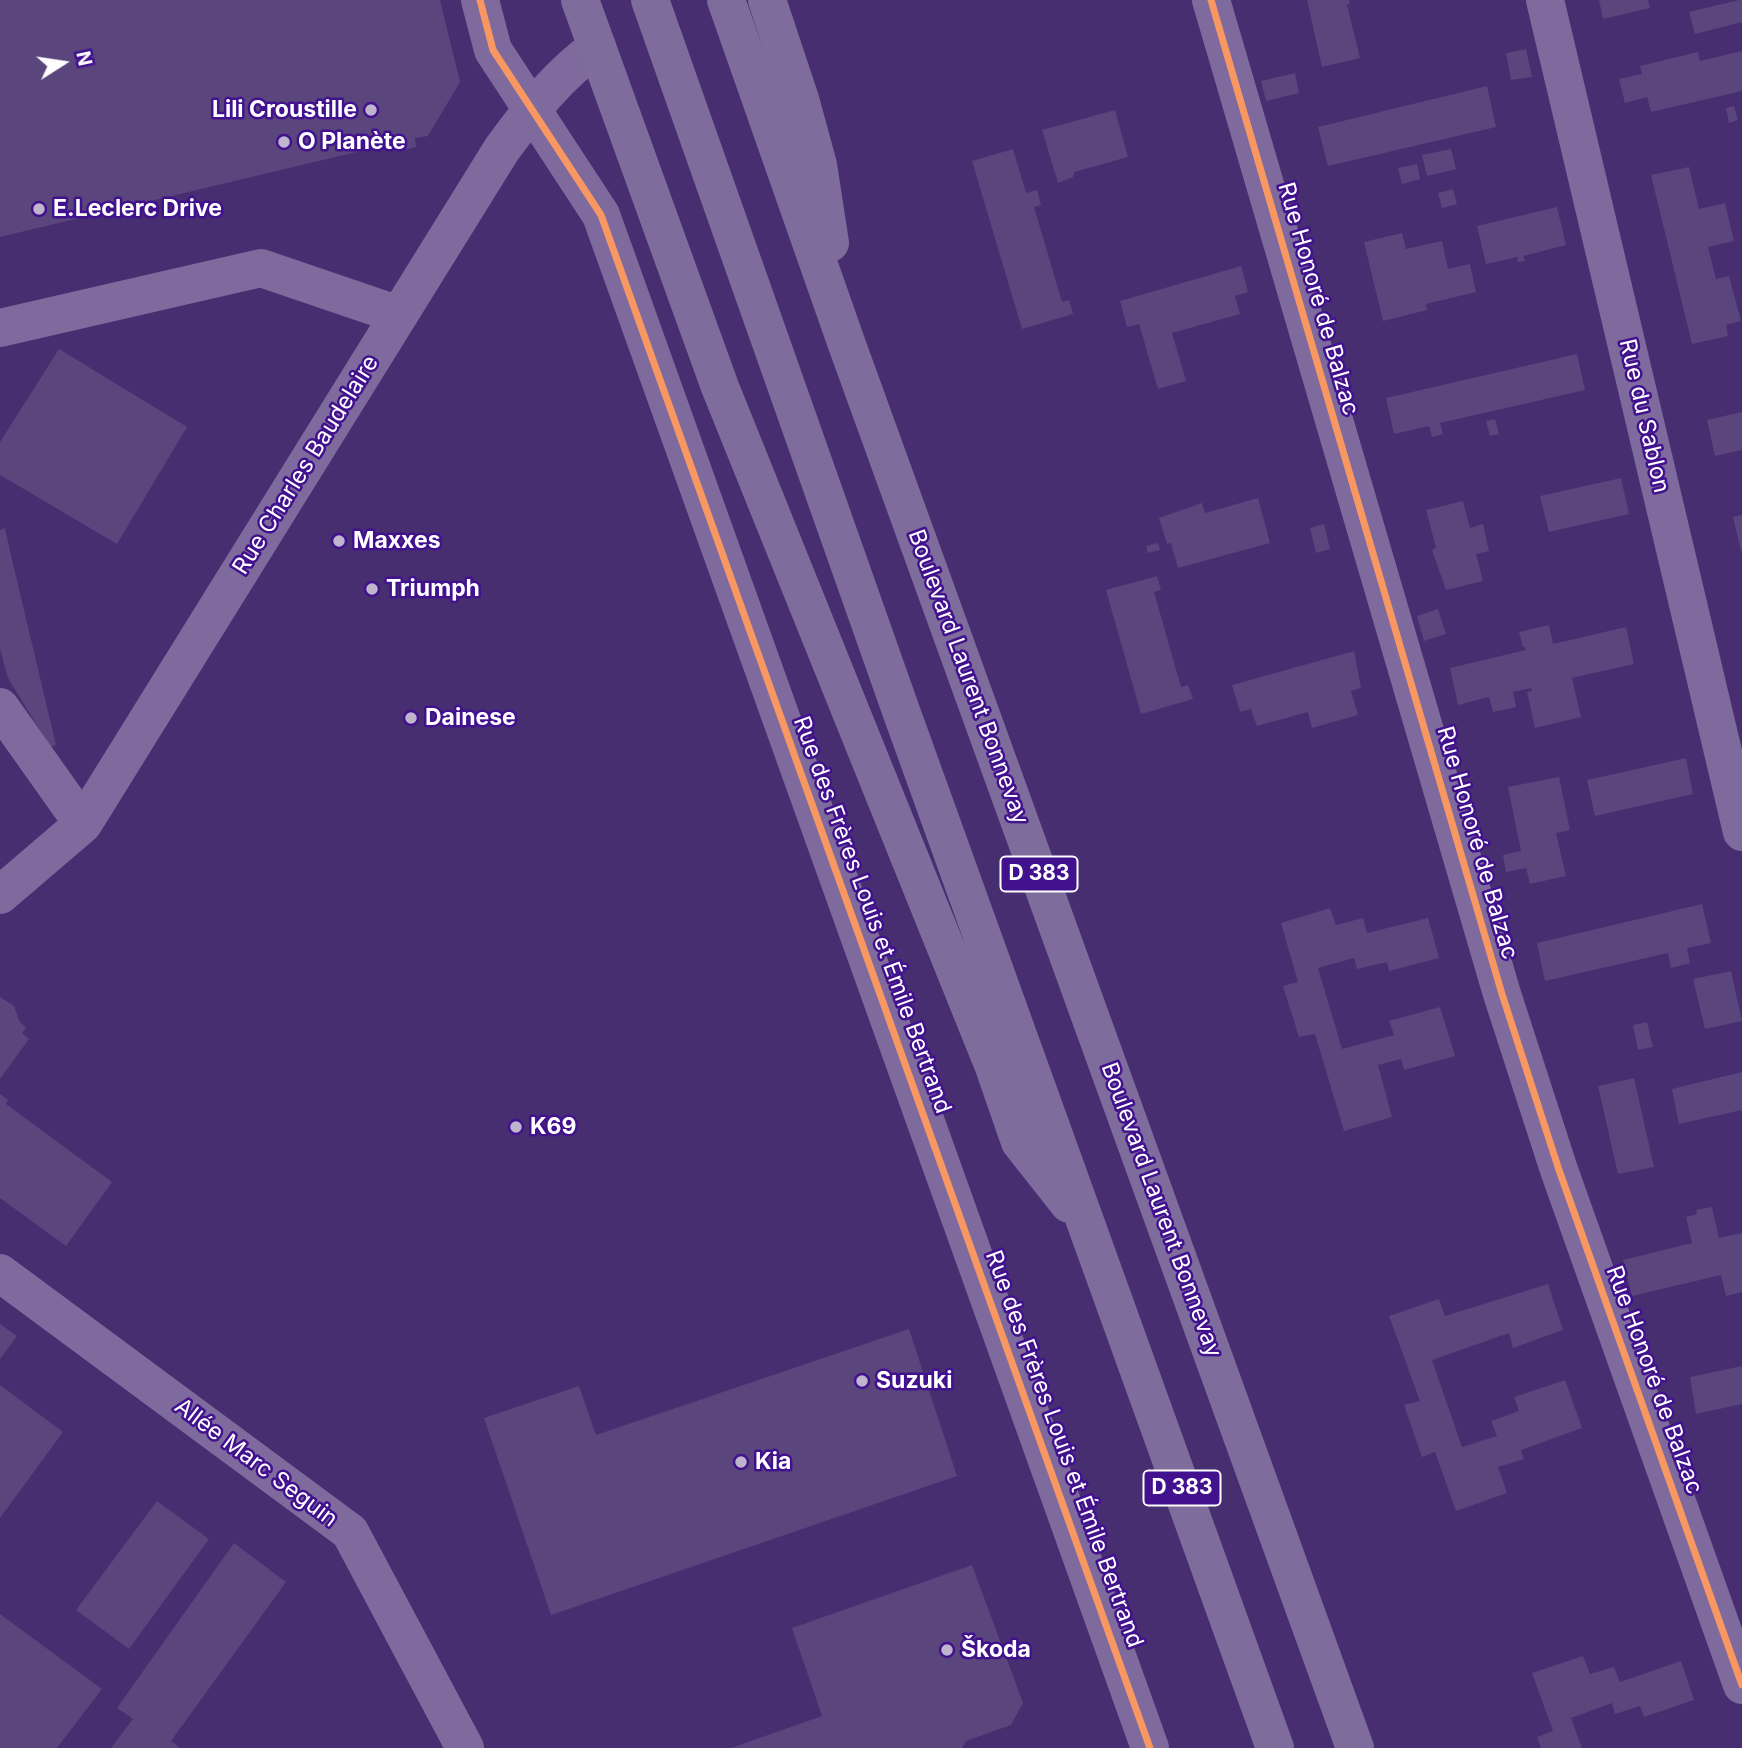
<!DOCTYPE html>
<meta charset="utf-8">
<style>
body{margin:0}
#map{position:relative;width:1742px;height:1748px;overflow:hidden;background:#472e71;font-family:Inter,sans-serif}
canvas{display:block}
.north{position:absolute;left:28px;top:28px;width:70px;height:70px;-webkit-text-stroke:5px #41118e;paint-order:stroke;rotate:78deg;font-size:19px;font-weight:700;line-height:28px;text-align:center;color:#fff}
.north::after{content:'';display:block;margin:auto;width:24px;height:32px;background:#fff;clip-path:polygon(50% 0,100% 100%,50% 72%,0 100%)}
</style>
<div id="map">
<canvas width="1742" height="1748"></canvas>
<div class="north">N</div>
</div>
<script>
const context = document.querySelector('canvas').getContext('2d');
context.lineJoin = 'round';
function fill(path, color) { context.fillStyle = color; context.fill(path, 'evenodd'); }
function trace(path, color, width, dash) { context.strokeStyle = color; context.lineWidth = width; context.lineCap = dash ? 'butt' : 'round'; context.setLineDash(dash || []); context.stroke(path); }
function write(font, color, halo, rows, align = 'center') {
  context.font = font + ' Inter,sans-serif'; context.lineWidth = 5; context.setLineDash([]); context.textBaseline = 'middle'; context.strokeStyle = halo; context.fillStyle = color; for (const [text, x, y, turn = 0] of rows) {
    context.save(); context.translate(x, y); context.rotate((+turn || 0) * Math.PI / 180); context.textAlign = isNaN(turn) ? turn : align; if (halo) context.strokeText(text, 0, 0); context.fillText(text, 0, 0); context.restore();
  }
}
fill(new Path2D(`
 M0,0H440L460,82L428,136L415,138L416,147L400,151L398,142L0,237Z
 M1307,0H1349L1350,4L1347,5L1360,58L1322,67Z
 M1599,0H1648L1650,8L1603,19Z
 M1739,0H1742V22L1695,34L1689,12Z
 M1526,49L1532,77L1511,80L1506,53Z
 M1742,51V91L1651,112L1647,97L1625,103L1619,79L1642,74L1640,66L1698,52L1700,61Z
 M1295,73L1299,93L1266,101L1261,81Z
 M1487,86L1496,127L1328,166L1318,127Z
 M1734,106L1738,120L1729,123L1726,108Z
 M1115,110L1128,157L1074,172L1073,177L1058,183L1042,130Z
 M1013,149L1026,193L1037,190L1041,205L1034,207L1062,302L1069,300L1073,314L1022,329L972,161Z
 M1451,149L1456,169L1427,176L1422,155Z
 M1417,164L1420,179L1402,184L1398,168Z
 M1689,167L1699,209L1725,203L1734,241L1708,247L1716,279L1729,276L1741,321L1726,325L1728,336L1692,344L1651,175Z
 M1453,189L1457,204L1442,208L1438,193Z
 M1557,207L1566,245L1523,256L1525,261L1518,262L1517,257L1486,264L1477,226Z
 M1402,233L1406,249L1442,241L1448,269L1470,264L1476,292L1426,304L1427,310L1383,321L1364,242Z
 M1241,266L1248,292L1235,296L1240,314L1172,333L1186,381L1158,389L1139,324L1127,327L1120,301Z
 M59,349L187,427L117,544L0,475V442Z
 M1577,354L1585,390L1440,423L1443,434L1432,437L1429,426L1394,434L1386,398Z
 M1742,412V450L1715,456L1707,420Z
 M1495,419L1499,434L1490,436L1486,421Z
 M1621,478L1629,514L1549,532L1540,496Z
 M1258,498L1270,543L1178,568L1171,543L1167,544L1159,518L1202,503L1205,513Z
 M1463,501L1470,528L1483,524L1489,551L1476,554L1483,581L1446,590L1432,550L1436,548L1426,510Z
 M1742,515V551H1741L1733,517Z
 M1324,524L1330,549L1316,553L1310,528Z
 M5,528L10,551L56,745L50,747L8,678L0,649V530Z
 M1158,543L1160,550L1148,553L1146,546Z
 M1157,576L1161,590L1154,592L1181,687L1188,685L1193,699L1141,714L1106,590Z
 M1438,609L1446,634L1424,641L1417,616Z
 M1549,625L1553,644L1626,627L1634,664L1572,678L1581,717L1535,728L1527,692L1532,691L1531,688L1513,692L1516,707L1493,712L1489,697L1458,705L1450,668L1526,650L1525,647H1523L1519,632Z
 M1354,651L1361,688L1351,691L1358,715L1312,728L1308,712L1257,726L1251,709L1240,712L1232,685Z
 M1686,758L1693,794L1595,816L1587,780Z
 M1559,777L1570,830L1556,833L1566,876L1530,884L1526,868L1506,872L1503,855L1521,851L1508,787Z
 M1702,904L1711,943L1687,948L1690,963L1671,968L1668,953L1545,981L1537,943Z
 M1330,908L1336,925L1363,918L1367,933L1428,918L1439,958L1389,971L1387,962L1357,969L1354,958L1318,968L1342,1049L1394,1035L1389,1021L1440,1007L1455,1056L1404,1070L1401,1059L1378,1065L1392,1117L1344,1131L1315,1034L1299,1037L1283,986L1298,982L1281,923Z
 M1731,971L1742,1021L1705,1029L1693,979Z
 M0,997L14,1006L20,1022L26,1028L22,1033L29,1039L0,1079Z
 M1647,1022L1653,1047L1638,1050L1633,1025Z
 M1742,1072V1110L1679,1124L1672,1089Z
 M1634,1078L1654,1167L1618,1174L1598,1086Z
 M0,1094L8,1100L6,1104L112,1182L66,1246L0,1198Z
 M1712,1207L1719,1238L1742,1233V1292L1726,1296L1721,1275L1632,1296L1623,1260L1692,1243L1686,1217L1697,1214L1696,1210Z
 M1548,1284L1563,1330L1513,1348L1509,1333L1432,1360L1462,1447L1497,1436L1491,1421L1519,1411L1514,1397L1565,1380L1582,1428L1521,1450L1524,1459L1498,1467L1507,1493L1456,1511L1435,1452L1422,1457L1404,1405L1420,1401L1389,1316L1439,1299L1445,1316Z
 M0,1324L17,1336L0,1359Z
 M909,1329L957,1476L551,1615L484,1418L579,1386L596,1435Z
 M1742,1366V1404L1696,1414L1690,1377Z
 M0,1385L63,1432L0,1518Z
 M157,1501L209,1539L129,1649L76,1610Z
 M234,1543L286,1582L171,1741L180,1748H111L133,1719L117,1708Z
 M972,1565L1023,1703L1011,1725L966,1741L962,1748H731L822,1716L792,1628Z
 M0,1614L102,1689L57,1748H0Z
 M1583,1656L1590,1674L1614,1667L1620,1682L1681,1661L1694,1700L1644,1717L1640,1706L1615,1714L1612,1703L1571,1718L1582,1748H1541L1537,1737L1553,1731L1532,1673Z`), '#5a457d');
trace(new Path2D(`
 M480,0L493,50L601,215L1150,1748
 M1211,0L1502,994L1559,1170L1742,1685
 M1545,0L1742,832
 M0,328L261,268L399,315
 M0,707L83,824
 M0,895L83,824L502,149C530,111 558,75 597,47
 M0,1273L350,1532L465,1748`), '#7e6a9d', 38);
trace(new Path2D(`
 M580,0L720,387L994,1067L1020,1142L1069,1204
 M650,0L900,708L1275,1748
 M726,0L846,342L1355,1748
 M767,0L800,99L818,165L830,243`), '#7e6c9c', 38);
trace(new Path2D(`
 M480,0L493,50L601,215L1150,1748
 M1211,0L1502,994L1559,1170L1742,1685`), '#f99763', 7);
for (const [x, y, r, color] of [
 [371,110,7,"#bfb6cd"],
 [284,142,7,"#bfb6cd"],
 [39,209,7,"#bfb6cd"],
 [339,541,7,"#bfb6cd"],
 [372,589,7,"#bfb6cd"],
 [411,718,7,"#bfb6cd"],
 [516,1127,7,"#bfb6cd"],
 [862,1381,7,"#bfb6cd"],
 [741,1462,7,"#bfb6cd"],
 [947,1650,7,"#bfb6cd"]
]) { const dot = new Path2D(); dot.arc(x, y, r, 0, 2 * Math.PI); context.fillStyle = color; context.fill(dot); trace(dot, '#41118e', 2.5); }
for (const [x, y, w] of [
 [1039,874,77],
 [1182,1488,77]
]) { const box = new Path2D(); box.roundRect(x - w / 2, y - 17.5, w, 35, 5); context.fillStyle = '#41118e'; context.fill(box); trace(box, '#fff', 2); }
write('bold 21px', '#fff', null, [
 ["D 383",1039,874],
 ["D 383",1182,1488]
]);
write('bold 23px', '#fff', '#41118e', [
 ["Lili Croustille",357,110,"right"],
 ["O Planète",298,142],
 ["E.Leclerc Drive",53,209],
 ["Maxxes",353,541],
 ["Triumph",386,589],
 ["Dainese",425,718],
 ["K69",530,1127],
 ["Suzuki",876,1381],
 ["Kia",755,1462],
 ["Škoda",961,1650]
], 'left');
write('23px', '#fff', '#41118e', [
 ["Rue Honoré de Balzac",1318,299,74],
 ["Rue du Sablon",1644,416,77],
 ["Rue Charles Baudelaire",306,465,-58],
 ["Boulevard Laurent Bonnevay",968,677,70],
 ["Rue Honoré de Balzac",1477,843,74],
 ["Rue des Frères Louis et Émile Bertrand",872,915,70],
 ["Boulevard Laurent Bonnevay",1161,1210,70],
 ["Rue Honoré de Balzac",1654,1380,70],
 ["Rue des Frères Louis et Émile Bertrand",1064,1449,70],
 ["Allée Marc Seguin",256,1463,37]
]);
</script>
